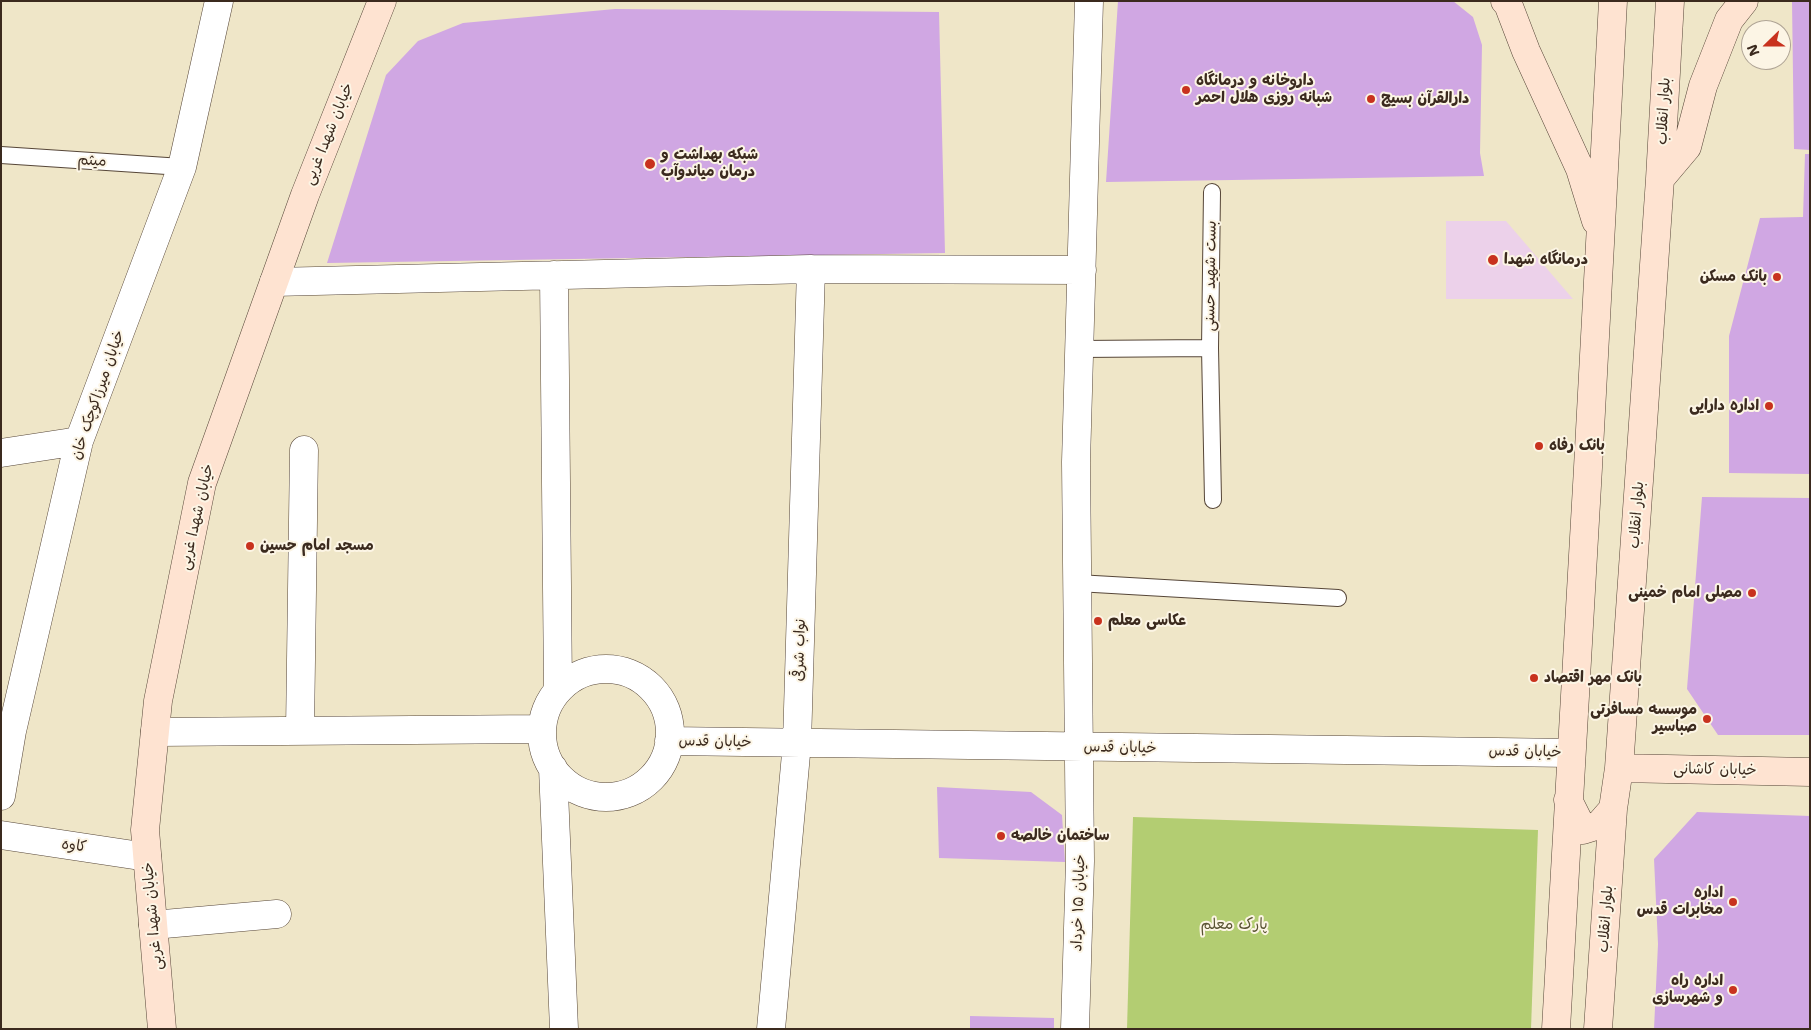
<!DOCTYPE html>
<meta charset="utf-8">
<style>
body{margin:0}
#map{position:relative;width:1811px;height:1030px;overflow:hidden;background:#efe6c8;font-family:"Shantell Sans",sans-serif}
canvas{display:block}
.frame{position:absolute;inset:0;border:2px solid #3b2a1e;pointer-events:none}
.north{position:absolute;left:1741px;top:20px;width:50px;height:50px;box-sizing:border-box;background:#fcf5e5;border:1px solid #afa495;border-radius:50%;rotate:248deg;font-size:14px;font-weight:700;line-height:20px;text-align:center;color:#3b2a1e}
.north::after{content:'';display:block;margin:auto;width:18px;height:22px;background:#c8321e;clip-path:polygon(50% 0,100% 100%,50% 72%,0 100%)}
</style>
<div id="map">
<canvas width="1811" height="1030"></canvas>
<div class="frame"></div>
<div class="north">N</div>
</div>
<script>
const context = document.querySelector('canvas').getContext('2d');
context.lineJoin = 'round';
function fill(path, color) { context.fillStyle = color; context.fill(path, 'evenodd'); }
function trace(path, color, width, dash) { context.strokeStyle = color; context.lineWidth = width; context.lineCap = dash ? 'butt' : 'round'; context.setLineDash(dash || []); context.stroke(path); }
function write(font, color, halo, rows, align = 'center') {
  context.font = font + ' "Shantell Sans","Playpen Sans Arabic",sans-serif'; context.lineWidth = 4; context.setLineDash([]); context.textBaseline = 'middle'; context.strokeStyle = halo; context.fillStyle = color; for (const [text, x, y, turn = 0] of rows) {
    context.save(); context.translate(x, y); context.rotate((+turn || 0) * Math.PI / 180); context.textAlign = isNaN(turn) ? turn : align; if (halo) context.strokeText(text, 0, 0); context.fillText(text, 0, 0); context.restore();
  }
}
fill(new Path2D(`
 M1446,221H1506L1573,299H1446Z`), '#ecd1ea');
fill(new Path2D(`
 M1133,817L1538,830L1531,1029H1127Z`), '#b3cd72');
fill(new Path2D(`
 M1118,1H1453L1473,17L1482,45L1480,153L1484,176L1106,182Z
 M1792,1H1810V150L1794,149Z
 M615,9L939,12L945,253L327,263L386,75L418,41L463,23Z
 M1805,154H1810V474L1729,473V336L1760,218L1803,217Z
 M1702,497L1810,498V735H1718L1687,689Z
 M937,787L1031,792L1062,815L1065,862L939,858Z
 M1697,812L1810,816V1029H1654L1658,944L1654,859Z
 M970,1016L1054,1018V1029H970Z`), '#d0a7e3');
const lane = new Path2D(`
 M1,155L182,167
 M1210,348L1213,500
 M1079,349L1210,348L1212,192
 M1077,583L1338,598`);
const street = new Path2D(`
 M554,275L558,690
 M274,282L811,269L1082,270
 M1,453L79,441
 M542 733a64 64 0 1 1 128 0a64 64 0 1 1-128 0Z
 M300,730L304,450
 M155,732L542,729
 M669,741L1571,753
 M553,768L564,1029
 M1,796L12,731L79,441L182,167L219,1
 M1,835L147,857
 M153,925L277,914
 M771,1029L797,743L811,269
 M1075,1029L1080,861L1076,462L1089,1`);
const secondary = new Path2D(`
 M1505,1L1508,4L1526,51L1580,169L1596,221
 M1660,179L1687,147L1703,86L1729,20L1744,1
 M1619,768L1810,772
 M1568,800L1583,830L1599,825L1613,809
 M162,1029L145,830L158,701L202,483L305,195L382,1
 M1556,1029C1574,686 1597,344 1613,1
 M1598,1029L1613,809L1619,768L1660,179L1670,1`);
trace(lane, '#564638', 18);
trace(street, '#564638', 29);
trace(secondary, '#564638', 29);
trace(lane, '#fff', 16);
trace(street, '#fff', 28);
trace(secondary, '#fee3d1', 28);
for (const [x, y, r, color] of [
 [1186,90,5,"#c8321e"],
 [1371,99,5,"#c8321e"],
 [650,164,6,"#c8321e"],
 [1493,260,6,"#c8321e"],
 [1777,277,5,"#c8321e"],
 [1769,406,5,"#c8321e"],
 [1539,446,5,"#c8321e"],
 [250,546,5,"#c8321e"],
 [1752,593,5,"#c8321e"],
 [1098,621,5,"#c8321e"],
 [1534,678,5,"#c8321e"],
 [1707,719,5,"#c8321e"],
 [1001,836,5,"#c8321e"],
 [1733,902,5,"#c8321e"],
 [1733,990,5,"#c8321e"]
]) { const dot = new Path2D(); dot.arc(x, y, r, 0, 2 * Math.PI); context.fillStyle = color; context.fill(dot); trace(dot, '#fcf5e5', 2); }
write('bold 15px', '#3b2a1e', '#fcf5e5', [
 ["داروخانه و درمانگاه",1196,81],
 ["شبانه روزی هلال احمر",1196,98],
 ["دارالقرآن بسیج",1381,99],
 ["شبکه بهداشت و",661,155],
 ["درمان میاندوآب",661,172],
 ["درمانگاه شهدا",1504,260],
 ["بانک مسکن",1767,277,"right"],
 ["اداره دارایی",1759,406,"right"],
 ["بانک رفاه",1549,446],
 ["مسجد امام حسین",260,546],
 ["مصلی امام خمینی",1742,593,"right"],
 ["عکاسی معلم",1108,621],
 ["بانک مهر اقتصاد",1544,678],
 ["موسسه مسافرتی",1697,710,"right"],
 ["صباسیر",1697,727,"right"],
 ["ساختمان خالصه",1011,836],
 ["اداره",1723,893,"right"],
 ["مخابرات قدس",1723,910,"right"],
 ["اداره راه",1723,981,"right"],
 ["و شهرسازی",1723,998,"right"]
], 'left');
write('15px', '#3b2a1e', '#fcf5e5', [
 ["بلوار انقلاب",1664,111,-87],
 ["خیابان شهدا غربی",329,134,-68],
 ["میثم",92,161,4],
 ["بست شهید حسنی",1211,276,-89],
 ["خیابان میرزاکوچک خان",98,395,-71],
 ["بلوار انقلاب",1637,515,-86],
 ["خیابان شهدا غربی",197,517,-77],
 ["نواب شرقی",800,650,-88],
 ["خیابان قدس",715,742,1],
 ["خیابان قدس",1120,748,1],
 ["خیابان قدس",1525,752,1],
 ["خیابان کاشانی",1715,770,1],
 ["کاوه",74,846,8],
 ["خیابان ۱۵ خرداد",1079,903,-88],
 ["خیابان شهدا غربی",153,916,-95],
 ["بلوار انقلاب",1606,919,-86]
]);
write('15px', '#595333', '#fcf5e5', [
 ["پارک معلم",1234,925]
]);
</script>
